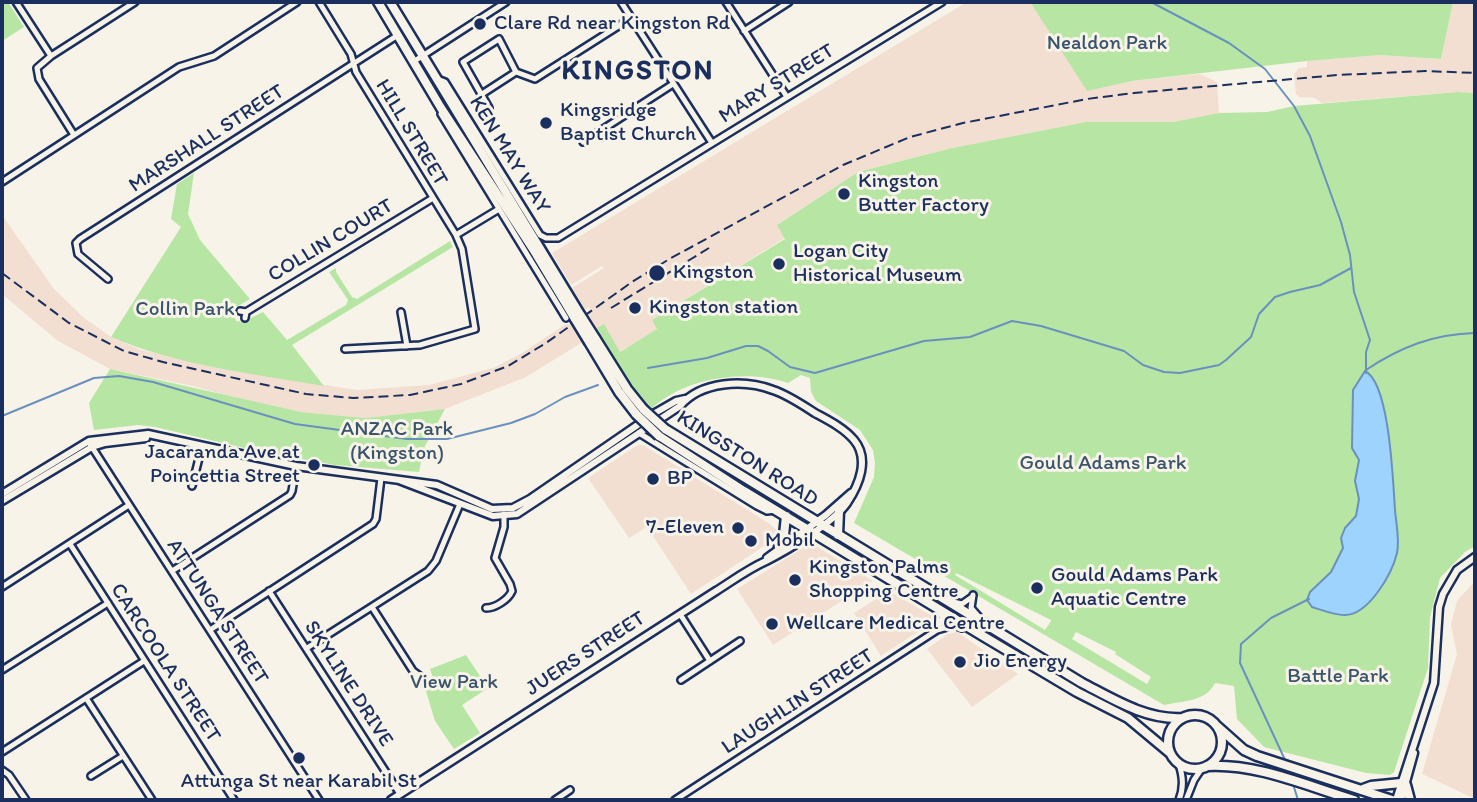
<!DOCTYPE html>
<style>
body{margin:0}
#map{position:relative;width:1477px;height:802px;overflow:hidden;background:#f7f3e8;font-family:Itim,sans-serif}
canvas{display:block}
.frame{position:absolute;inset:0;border:4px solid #1b2f5e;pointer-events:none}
</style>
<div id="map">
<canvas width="1477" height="802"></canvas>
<div class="frame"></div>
</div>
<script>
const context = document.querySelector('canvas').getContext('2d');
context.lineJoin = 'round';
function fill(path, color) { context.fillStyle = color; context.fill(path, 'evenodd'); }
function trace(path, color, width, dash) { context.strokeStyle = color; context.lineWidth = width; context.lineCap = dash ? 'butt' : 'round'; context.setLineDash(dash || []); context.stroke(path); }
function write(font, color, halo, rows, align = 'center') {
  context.font = font + ' Itim,sans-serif'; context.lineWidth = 6; context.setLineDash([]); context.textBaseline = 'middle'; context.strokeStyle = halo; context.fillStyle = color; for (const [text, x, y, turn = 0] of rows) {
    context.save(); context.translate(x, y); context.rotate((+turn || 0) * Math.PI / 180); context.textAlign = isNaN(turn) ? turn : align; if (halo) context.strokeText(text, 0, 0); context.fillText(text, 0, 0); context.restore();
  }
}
fill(new Path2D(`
 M967,2H1030L1087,90L1132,81L1200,74L1217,82L1219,113L1173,122H1086L952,148L858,172L778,224L785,238L652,320L658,329L619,352L594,330L586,317L590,307L585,309L572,288L604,268L602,266L571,285L552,253Z
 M1453,2H1475V93L1458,92L1322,103L1315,98L1299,97L1296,94L1294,74L1299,68L1307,67V61L1380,55L1441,59Z
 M2,215L54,289L83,317L111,337L141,350L250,373L357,390L429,385L493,368L522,353L566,324L573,325L583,342L526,377L445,409L365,418L301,412L246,401L193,386L110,369L58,341L2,294Z
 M643,445L770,524L778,532V537L691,594L647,527L629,538L588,478L636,446Z
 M811,543L873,581L773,645L737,589Z
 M1475,581V799L1422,774L1457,654L1451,625L1457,601Z
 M889,591L932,616L934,621L881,656L854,613Z
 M957,632L1018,674L972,707L927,649L948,634Z`), '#f2dfd2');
fill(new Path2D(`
 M2,2H8L24,27L2,41Z
 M1030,2H1453L1441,59L1380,55L1307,61L1132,81L1087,91Z
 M1458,92L1475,93V546L1465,552L1440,578L1430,617L1428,668L1394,772L1390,775L1366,773L1264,747L1237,719L1234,686L1215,683C1206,702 1182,701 1164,705L854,523L874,477L875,463L873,450L860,430L816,401L811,392L810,378L801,375L788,383C746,368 682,378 650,410L632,388L594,330L604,324L620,352L657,329L652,320L785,239L777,225L858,172L952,148L1086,122H1173L1219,113L1267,112L1294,106ZM956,573L1051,620V621L1045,630L955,575ZM1076,632L1116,652L1115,654L1151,677L1147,684L1072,639Z
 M194,173L188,214L200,240L250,299L233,309L236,321L243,322L263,312L287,340L346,305L348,300L329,272L336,268V272L352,297L357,299L450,241L453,247L292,345L324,386C254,374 176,365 111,337L181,227L171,219L177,184Z
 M110,369L301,412L365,418L445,409L424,448L419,472L335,465L257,451L155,427L138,425L94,430L89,403Z
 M466,655L488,688L462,705L480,733L454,749L435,721L425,688C433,682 434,678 430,669Z`), '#b7e6a4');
const water = new Path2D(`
 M1365,371C1390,383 1393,483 1395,510C1396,523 1400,540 1397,553C1392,574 1368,616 1344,615C1334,615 1322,610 1312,607L1307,600L1310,592L1331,572L1343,548L1341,538L1345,528L1356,516L1359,499L1355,481L1359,460L1352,448L1353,390Z`);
fill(water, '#9ed3fd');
trace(water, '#6a91bd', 2);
trace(new Path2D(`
 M1151,2L1229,43L1265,69L1294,106L1310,136L1341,222L1350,255L1354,292L1370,340L1366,352V373
 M648,368L707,358L746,346H758L768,351L790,367L815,373L924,341L970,337L1012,321L1041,326L1124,351L1143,365L1164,372L1180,373L1219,365L1226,360L1251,337L1259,314L1275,297L1290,292L1320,285L1351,268
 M1366,370C1400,347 1434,334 1475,333
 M2,416L94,378L119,376L153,382L295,424L407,439H447L511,423L535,414L565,397L598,385
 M1286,762L1240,663L1241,644L1271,618L1309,599
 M1293,784L1298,800`), '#6a91bd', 2);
const minor = new Path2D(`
 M16,2L51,56
 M319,2L351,54L356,72L456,235L462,249L475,329L420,345L345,349
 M621,2L712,143
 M726,2L787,97
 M744,31L789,2
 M413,62L506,2
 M437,79L445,82L540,235L546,238H558L942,2
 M482,94L516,72
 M489,108L463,62L499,39L516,72L535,79L631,18
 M441,114L566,318
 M74,135L39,79L37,68L51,56L135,2
 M583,142L673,84
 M2,182L179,67L214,56L297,2
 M456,235L499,209
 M108,279L78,254L76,243L80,239L398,35
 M240,311L246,312L245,318
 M246,312L433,198
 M401,312L407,346
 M639,433L757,506L767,511L776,510
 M90,444L319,800
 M192,486L202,446
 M70,544L234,800
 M172,571L290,495L292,491L296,466
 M2,587L129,505
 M269,591L400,794
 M973,595L971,608L979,617
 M953,602L962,604L972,597
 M372,607L413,671L424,679
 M486,608C495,608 508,600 512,591L510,584L495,558L504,527V514
 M680,614L710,661
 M210,630L373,524L376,519L381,478
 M937,630L942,618L940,610
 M307,648L428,571L436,561L460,504
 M2,670L108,603
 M681,680L740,641
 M86,698L152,800
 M2,752L144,661
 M2,770L9,775L26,800
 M91,776L123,756
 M555,800L570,790
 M675,800L937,630L954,625L962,628
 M1179,800C1184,787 1183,777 1179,764
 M1186,800L1194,780L1202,768`);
const tertiary = new Path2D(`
 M2,494L89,441L148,434L296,466L437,485L492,509L513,508L530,499L655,413L676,401L685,399
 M2,501L92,447L105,443L146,438
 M767,558L826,515L851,493
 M391,800C499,730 607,660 716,591C732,581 748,569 766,561C788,550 833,523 847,503C859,485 870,459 854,440C844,428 828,420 815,413C801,404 788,395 773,390C744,379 701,381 680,406L517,514L493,516L399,480
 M1396,800L1434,683L1439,607L1443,594L1457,570L1475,557
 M1401,800L1414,753`);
const primary = new Path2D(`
 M378,2L441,108L533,249L575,319
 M390,2L581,316
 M595,338L627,389L643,409
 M589,342L619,392L636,414
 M665,429L1082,683C1113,699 1146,720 1182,718
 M659,436L744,491L983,636L1077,692L1128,718L1170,753
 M838,535L839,511
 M779,547L784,535L786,516
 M1168 742a27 27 0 1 1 54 0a27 27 0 1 1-54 0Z
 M1217,726L1244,750L1257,756L1392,800
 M1207,766C1257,763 1307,786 1354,800
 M1406,785L1410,800
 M1363,789L1371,786L1401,783`);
trace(minor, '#1b2f5e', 10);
trace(tertiary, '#1b2f5e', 11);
trace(primary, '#1b2f5e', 13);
trace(minor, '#f7f3e8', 5);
trace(tertiary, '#f7f3e8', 6);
trace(primary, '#f7f3e8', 8);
trace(new Path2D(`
 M2,273L69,323L124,351L163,362L306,394L353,398L410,395L461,384L508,366L546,343L632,282L671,258L843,165L910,137L963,123L1087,99L1134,93L1338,75L1425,71L1475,73
 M611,308L709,248`), '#1b2f5e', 2, [10, 5]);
const primaryBridge = new Path2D(`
 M581,316L595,338
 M575,319L589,342
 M643,409L665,429
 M636,414L659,436`);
trace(primaryBridge, '#1b2f5e', 13, []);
trace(primaryBridge, '#f7f3e8', 8);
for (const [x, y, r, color] of [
 [480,24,7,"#1b2f5e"],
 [546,123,7,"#1b2f5e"],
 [844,194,7,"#1b2f5e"],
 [779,264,7,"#1b2f5e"],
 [657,273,9,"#1b2f5e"],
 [635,308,7,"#1b2f5e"],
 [314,465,7,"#1b2f5e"],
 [653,479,7,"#1b2f5e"],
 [738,528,7,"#1b2f5e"],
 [751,541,7,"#1b2f5e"],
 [795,580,7,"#1b2f5e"],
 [1037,588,7,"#1b2f5e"],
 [772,624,7,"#1b2f5e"],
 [960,662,7,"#1b2f5e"],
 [299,758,7,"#1b2f5e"]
]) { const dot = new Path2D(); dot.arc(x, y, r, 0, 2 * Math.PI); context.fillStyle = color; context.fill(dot); trace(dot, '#f7f3e8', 2.5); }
write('21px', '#1b2f5e', '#f7f3e8', [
 ["Clare Rd near Kingston Rd",494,24],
 ["Kingsridge",560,111],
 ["Baptist Church",560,135],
 ["Kingston",858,182],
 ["Butter Factory",858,206],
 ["Logan City",793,252],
 ["Historical Museum",793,276],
 ["Kingston",673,273],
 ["Kingston station",649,308],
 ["Jacaranda Ave at",300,453,"right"],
 ["Poincettia Street",300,477,"right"],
 ["BP",667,479],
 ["7-Eleven",724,528,"right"],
 ["Mobil",765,541],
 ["Kingston Palms",809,568],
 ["Shopping Centre",809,592],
 ["Gould Adams Park",1051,576],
 ["Aquatic Centre",1051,600],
 ["Wellcare Medical Centre",786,624],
 ["Jio Energy",974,662],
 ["Attunga St near Karabil St",299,782,"center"]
], 'left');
write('21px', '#3a546c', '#f7f3e8', [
 ["Nealdon Park",1107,44],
 ["Collin Park",185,310],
 ["ANZAC Park",397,430],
 ["(Kingston)",397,454],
 ["Gould Adams Park",1103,464],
 ["Battle Park",1338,677],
 ["View Park",454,683]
]);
write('21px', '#1b2f5e', '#f7f3e8', [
 ["MARY STREET",777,84,-32],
 ["HILL STREET",411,133,59],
 ["MARSHALL STREET",207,139,-33],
 ["KEN MAY WAY",509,155,58],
 ["COLLIN COURT",331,241,-31],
 ["KINGSTON ROAD",747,459,32],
 ["ATTUNGA STREET",217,612,57],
 ["JUERS STREET",586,654,-33],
 ["CARCOOLA STREET",165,663,57],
 ["SKYLINE DRIVE",348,684,57],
 ["LAUGHLIN STREET",798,702,-33]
]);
context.letterSpacing = '2px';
write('bold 28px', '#1b2f5e', '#f7f3e8', [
 ["KINGSTON",638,72]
]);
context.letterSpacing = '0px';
</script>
